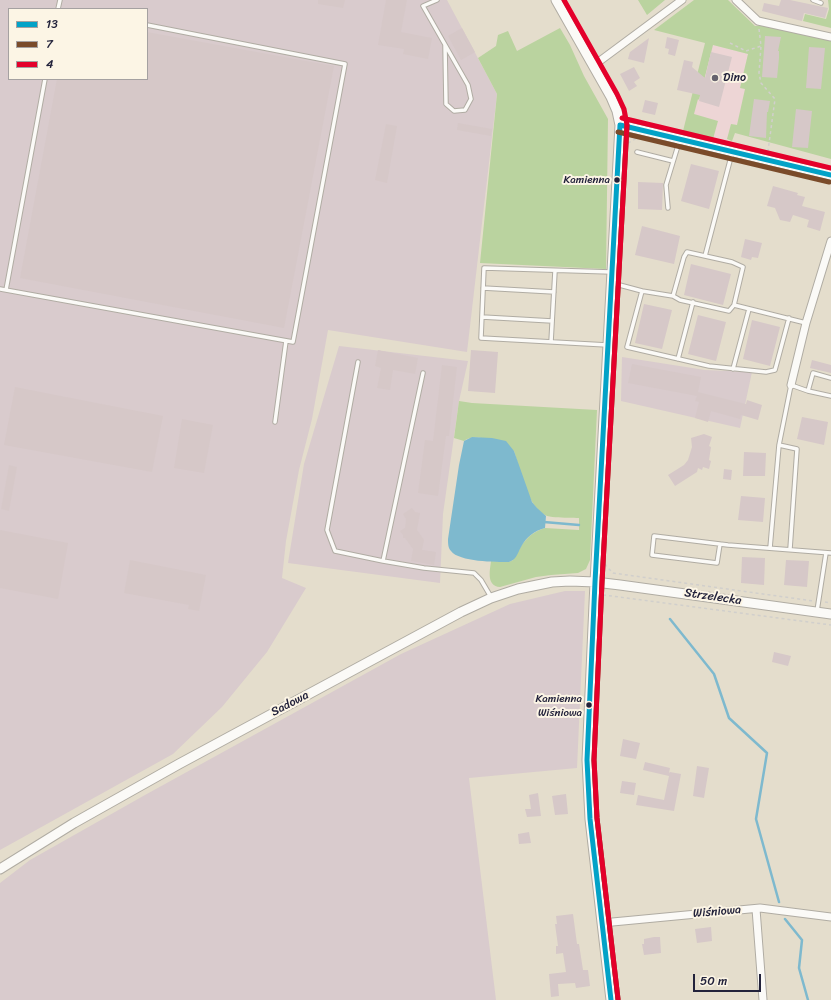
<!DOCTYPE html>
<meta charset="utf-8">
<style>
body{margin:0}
#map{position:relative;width:831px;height:1000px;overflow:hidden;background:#e4ddcc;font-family:Sriracha,sans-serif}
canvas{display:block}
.legend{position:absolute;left:8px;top:8px;width:140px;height:72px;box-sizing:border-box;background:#fcf5e5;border:1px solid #a5a1a1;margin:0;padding:5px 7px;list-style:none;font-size:12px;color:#22223b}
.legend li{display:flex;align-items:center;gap:8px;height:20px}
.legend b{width:20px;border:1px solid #a5a1a1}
.scale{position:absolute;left:693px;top:974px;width:68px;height:18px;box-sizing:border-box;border:2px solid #22223b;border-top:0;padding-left:5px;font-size:12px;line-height:14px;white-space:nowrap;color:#22223b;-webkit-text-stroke:3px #fcf5e5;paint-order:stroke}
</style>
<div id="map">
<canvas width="831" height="1000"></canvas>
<ul class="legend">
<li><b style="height:5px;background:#02a2c7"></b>13</li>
<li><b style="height:5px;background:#7a4b2a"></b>7</li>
<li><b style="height:5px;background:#e4002b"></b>4</li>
</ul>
<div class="scale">50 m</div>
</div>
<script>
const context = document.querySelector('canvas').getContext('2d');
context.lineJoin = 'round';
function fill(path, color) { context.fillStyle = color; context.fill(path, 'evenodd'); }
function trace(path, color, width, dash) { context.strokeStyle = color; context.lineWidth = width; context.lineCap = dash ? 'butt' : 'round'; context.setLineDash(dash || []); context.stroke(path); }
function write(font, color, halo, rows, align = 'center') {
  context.font = font + ' Sriracha,sans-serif'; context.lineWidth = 4; context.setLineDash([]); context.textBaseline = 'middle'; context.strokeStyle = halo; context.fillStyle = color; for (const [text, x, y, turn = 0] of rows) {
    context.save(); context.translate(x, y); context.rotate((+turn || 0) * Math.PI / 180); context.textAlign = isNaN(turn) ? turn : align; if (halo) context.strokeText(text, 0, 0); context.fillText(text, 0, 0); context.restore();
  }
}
fill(new Path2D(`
 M705,43L748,54L740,87L746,89L737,125L731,124L727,142L683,131Z`), '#edd5d5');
fill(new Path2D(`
 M0,0H447L497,94L467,352L328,330L312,419L299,470L286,541L282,578L306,588L267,652L222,707L173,754L0,850ZM9,9H147V79H9Z
 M339,346L468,361L459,401L443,514L440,583L288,563L304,464Z
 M622,357L705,370L752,372L740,428L621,401Z
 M565,591H585L577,768L469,778L496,1000H0V883L30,860L145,795L401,654L510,604Z`), '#d9cbcd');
fill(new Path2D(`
 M638,0H665L647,15Z
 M694,0H728L755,26L772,25L831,40V159L735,133L732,141L727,139L731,124L737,125L745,89L740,88L748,54L713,45L699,100L698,99L694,114L718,121L713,139L683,131L705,43L654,30Z
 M828,0H831V28L803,21L805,14L826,19L829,9Z
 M560,28L570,45L584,76L608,119L606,269L480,263L497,94L478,58L496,46L498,35L508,31L517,51Z
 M459,401L472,403L597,410L590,560L586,569L578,573L551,575L536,577L500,587C486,586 490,570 491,561L509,562L513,560C521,545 528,533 545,528L579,530V518C570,517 553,519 545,515C527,506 520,469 514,451C501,446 477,430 464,441L454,438Z`), '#bad39f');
fill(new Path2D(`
 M472,437L492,438L506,441L514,451L532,502L537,508L546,516L545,528C534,531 526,537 521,547C517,554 517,559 509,562C496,562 459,562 451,551C448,548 448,543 448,539L459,465L464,441Z`), '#7eb9ce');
trace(new Path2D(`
 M544,522L579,525
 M670,619L714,674L729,718L767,753L756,819L779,902
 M785,919L802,940L799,968L808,1000`), '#7eb9ce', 2.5);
fill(new Path2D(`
 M318,0H345L343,8L318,4Z
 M386,0H407L401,32L432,38L428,59L403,54L404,49L378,45Z
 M781,0H790L828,8L825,18L804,13L802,21L762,11L764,3L779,6Z
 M462,28L475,52L461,60L448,36Z
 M147,32L334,66L284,328L20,278L57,79H147Z
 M765,36L781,37L778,51H779V58L777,78L762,77Z
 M667,37L679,40L675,56L668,54L669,49L665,48Z
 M649,38L644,63L628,59L630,52Z
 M809,47L825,48L821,89L806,88Z
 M711,52L732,57L719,107L699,101L700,95L677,90L684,60L693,62L692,67L705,78Z
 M634,67L640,78L634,82L637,86L629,91L620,74Z
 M754,99L770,101L768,112H767L766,138L749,136Z
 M645,100L658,103L655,115L642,112Z
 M796,109L812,111L808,148L792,147Z
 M458,123L492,129L491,136L457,130Z
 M386,124L397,126L387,183L375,180Z
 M691,164L719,171L709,209L681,201Z
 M638,182L663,183L662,210L638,209Z
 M773,186L798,193L797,195L805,197L802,206L825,212L820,231L807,227L809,220L793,215L790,222L780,220L775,208L767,206Z
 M642,226L680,236L674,264L635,255Z
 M745,239L762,243L758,258L752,257L751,260L741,257Z
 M691,264L731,274L723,305L684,295Z
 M644,304L672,310L662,349L635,343Z
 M698,315L726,322L716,361L688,354Z
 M752,320L780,327L770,366L743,359Z
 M378,350L418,358L415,374L393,370L390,390L377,388L381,368L375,366Z
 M471,350L498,352L495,393L468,391Z
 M812,360L831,365V373L810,368Z
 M632,364L701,377L698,392L746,404L747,400L762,405L758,420L741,415L740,419L711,411L708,422L695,418L699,402L695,401L697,396L628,383Z
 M442,365L457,367L449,436H446L438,496L418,493L425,440L433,441Z
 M15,387L163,416L152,472L4,445Z
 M802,417L828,422L824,445L797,439Z
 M182,419L213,425L204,473L174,468Z
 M704,434L712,437L709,446L711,447L709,460L711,461L709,469L703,467L702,470L698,468L697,472L675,486L668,475L684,465L688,460L692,447L691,438Z
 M744,452L766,453L765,476H743Z
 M9,465L17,467L9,511L1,509Z
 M724,469L732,470L731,480L723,479Z
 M741,496L765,498L763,522L738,520Z
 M412,508L415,512L420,513L417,530L424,540L422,550L436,552L434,565L411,561L413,549L405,538H403V535L400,531L405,528L406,519L403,514Z
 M0,530L68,543L58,599L0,588Z
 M742,557L765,558L764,585L741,583Z
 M130,560L206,575L199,611L188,609L189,605L124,593Z
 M786,560L809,561L807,587L784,585Z
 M774,652L791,656L788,666L772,662Z
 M623,739L640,743L636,759L620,756Z
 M645,762L670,768L669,773L670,772L681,774L674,811L636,805L638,795L664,800L669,776L643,770Z
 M697,766L709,768L704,798L693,796Z
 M622,781L636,783L634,795L620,793Z
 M538,793L541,816L527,817L525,809H531L529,795Z
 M566,794L568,814L555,815L552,796Z
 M529,832L531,843L519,844L518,834Z
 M573,914L577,944H579L583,970H588L590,986L576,988L575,983L558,984L559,996L551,997L549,974L566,972L563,953L556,954V946H558L555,924H557L556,916Z
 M711,927L712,941L697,943L695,929Z
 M654,937H660L661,953L644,955L642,944H644V939Z`), '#d6c8c8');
const service = new Path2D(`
 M437,0L423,6L468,85L471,99L465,110L454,111L446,104L445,45
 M813,0L821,3
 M58,9L60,0
 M637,152L673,161
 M668,208L666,185L680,139
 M705,256L732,153
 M612,283L642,291
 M483,288L554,292
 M0,289L293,342L345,64L147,25
 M6,290L45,79
 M673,296L642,291L627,347L709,366L766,372L775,370L789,318
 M734,305L729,311L680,300L673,296L684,257L687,252L732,262L743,267L734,305L806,323
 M482,317L552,321
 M551,342L555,271
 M607,345L481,338L484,268L611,272
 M678,359L693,302
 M358,362L327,530L335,551L383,561
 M733,369L749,309
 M423,373L383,561L424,568L474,573L481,580L491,597
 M808,391L813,373L831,378
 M275,422L286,341
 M779,445L791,385L808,391L831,396
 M720,544L717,563L652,555L654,536L728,545L831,553
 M770,548L779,445L797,449L790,549
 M817,611L826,553`);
const minor = new Path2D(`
 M736,0L758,21L831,37
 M593,66L682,0
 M791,385L806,323L831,241
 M756,909L763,1000
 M602,923L760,908L831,917`);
const tertiary = new Path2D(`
 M556,0L611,97L617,111L620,125L595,582L587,760L590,819L611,1000
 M620,125L831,175
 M0,869L74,823L179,764L461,612L491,598L518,589L552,582L570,581L595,582L620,585L831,614`);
trace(service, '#b0aca3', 5.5);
trace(minor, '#b0aca3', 9);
trace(tertiary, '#b0aca3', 11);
trace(new Path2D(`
 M759,29L761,46L759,73L761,83L775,99L768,151
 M730,43L746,51L761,46
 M628,143L637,138
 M605,564L608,568L613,573L813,601
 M604,596V595L831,625
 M825,602L831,603`), '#d1cfcc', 1.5, [3, 3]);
trace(service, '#fbfaf7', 3.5);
trace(minor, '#fbfaf7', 7);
trace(tertiary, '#fbfaf7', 9);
trace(new Path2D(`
 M620,125L831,175
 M611,1000L590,819L587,760L595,582L620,125`), '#02a2c7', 5);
trace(new Path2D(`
 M618,132L829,182
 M618,999L597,818L594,760L602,582L627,125`), '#7a4b2a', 5);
trace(new Path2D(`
 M564,0L617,94L624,109L627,125L602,582L594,760L597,818L618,999
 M622,118L831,168`), '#e4002b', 5);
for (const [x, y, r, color] of [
 [715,78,4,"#66636e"],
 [617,180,3.5,"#22223b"],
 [589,705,3.5,"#22223b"]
]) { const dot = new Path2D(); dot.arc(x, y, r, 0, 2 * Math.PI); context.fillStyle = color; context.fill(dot); trace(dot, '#fcf5e5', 1.5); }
write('11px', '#22223b', '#fcf5e5', [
 ["Kamienna",610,180],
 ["Kamienna",582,699],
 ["Wiśniowa",582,713]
], 'right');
write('12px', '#22223b', '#fcf5e5', [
 ["Dino",723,78]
], 'left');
write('12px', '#22223b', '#fcf5e5', [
 ["Strzelecka",713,597,8],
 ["Sadowa",290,704,-28],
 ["Wiśniowa",717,912,-5]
]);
</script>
